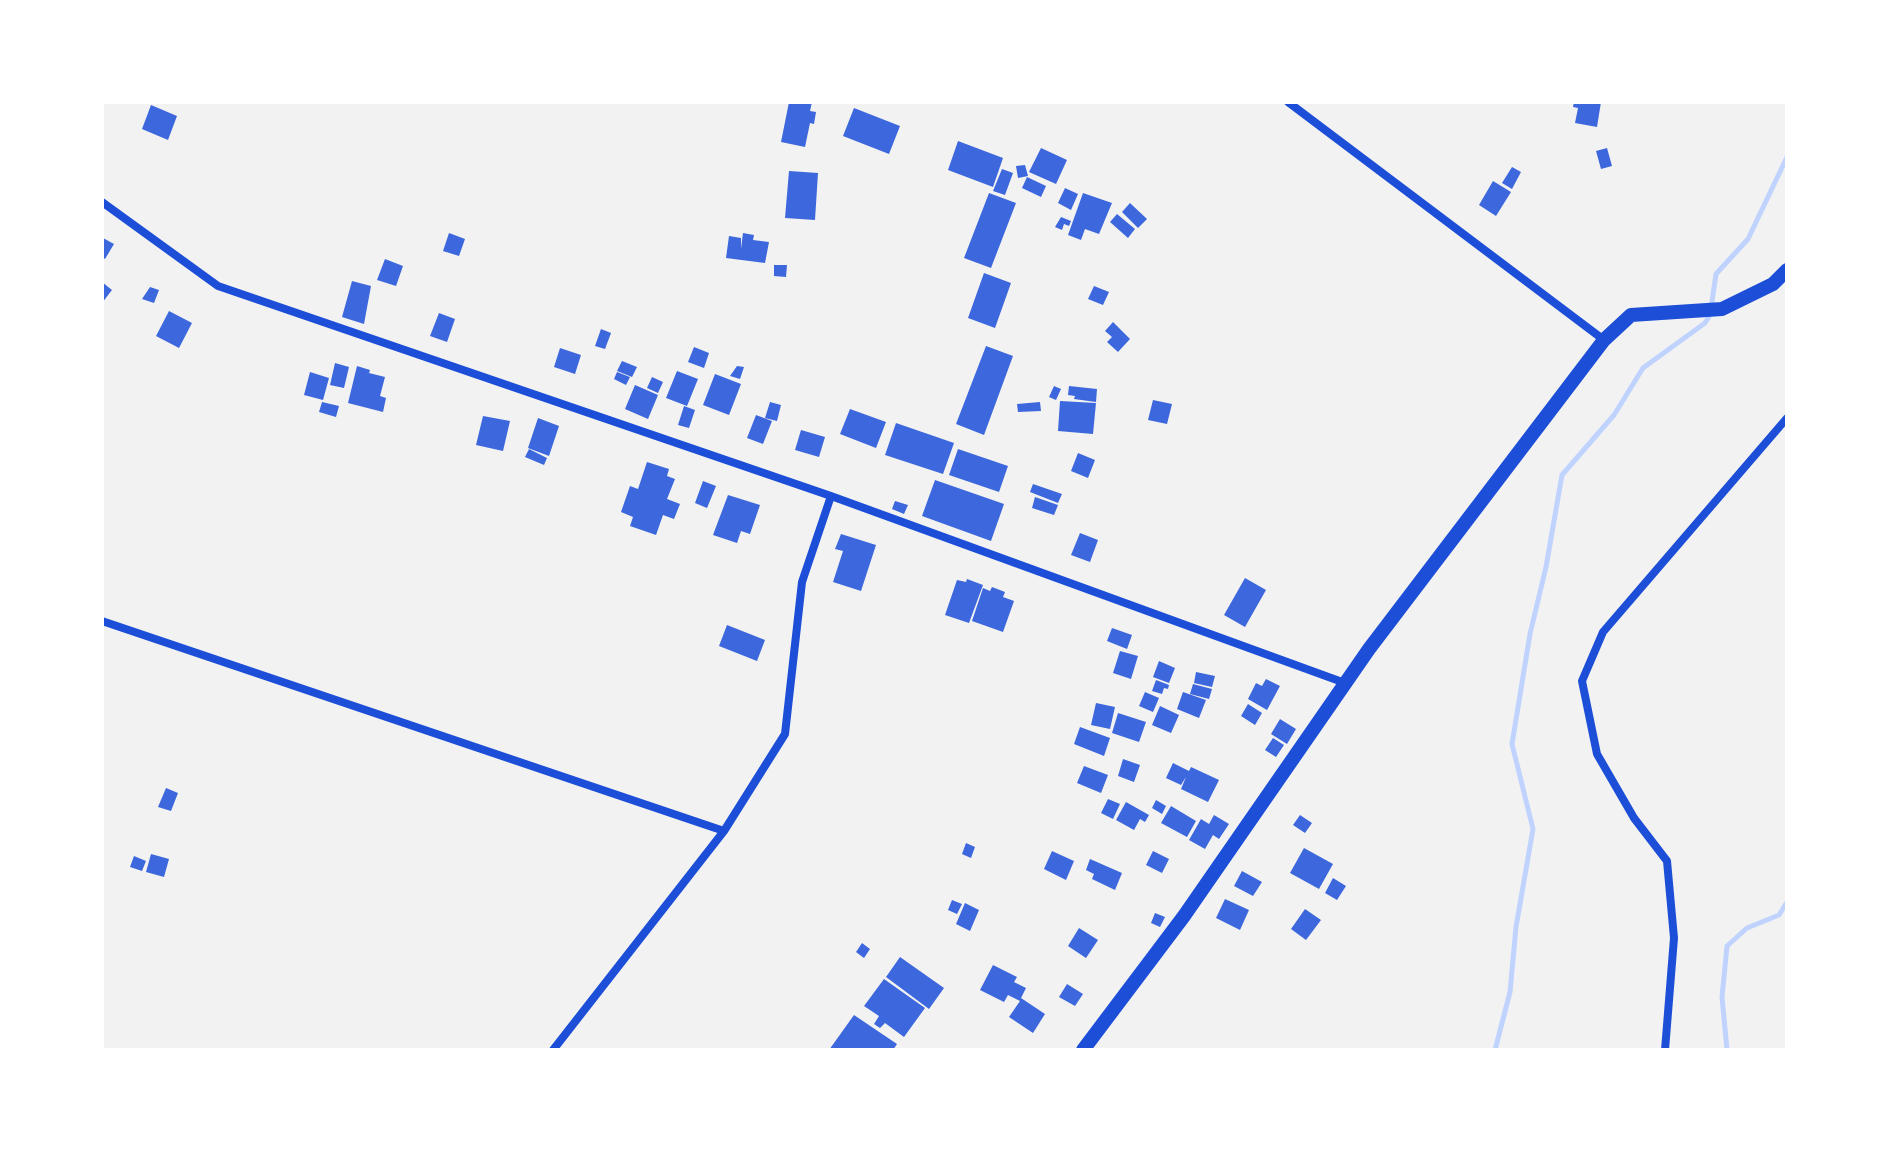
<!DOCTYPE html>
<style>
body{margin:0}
#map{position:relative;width:1889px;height:1152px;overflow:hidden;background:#f2f2f2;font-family:Cabin,sans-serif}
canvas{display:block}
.frame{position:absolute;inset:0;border:104px solid #fff;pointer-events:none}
</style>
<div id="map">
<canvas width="1889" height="1152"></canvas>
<div class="frame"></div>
</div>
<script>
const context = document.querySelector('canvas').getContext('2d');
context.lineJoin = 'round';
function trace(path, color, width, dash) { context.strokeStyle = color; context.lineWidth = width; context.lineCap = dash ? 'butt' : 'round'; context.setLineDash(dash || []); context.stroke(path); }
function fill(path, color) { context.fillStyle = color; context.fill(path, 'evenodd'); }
trace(new Path2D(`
 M1495,1050L1510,992L1516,927L1533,829L1512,744L1530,634L1546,567L1562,475L1614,415L1643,368L1705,323L1710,315L1716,274L1748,239L1787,157
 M1727,1050L1722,997L1727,946L1747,928L1779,915L1787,902`), '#bfd3fe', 5);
fill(new Path2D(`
 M789,102H812L810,111L816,112L814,124L810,123L805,147L781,142Z
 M1574,102H1601L1597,127L1575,123L1578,108L1573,107Z
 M151,105L177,116L168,140L142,129Z
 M854,108L900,126L889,154L843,136Z
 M958,141L1003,158L993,187L948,170Z
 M1041,148L1067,160L1056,184L1029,172Z
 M1607,148L1612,166L1601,169L1596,151Z
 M1025,165L1028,176L1018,178L1016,166Z
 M1512,167L1521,172L1512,189L1502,183Z
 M1002,169L1013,173L1005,195L993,191Z
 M789,171L818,173L815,220L785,218Z
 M1027,177L1046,186L1041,197L1022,188Z
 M1493,181L1511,192L1496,216L1479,205Z
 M1065,188L1078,194L1071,210L1058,203Z
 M989,193L1016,203L991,268L964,258Z
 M1083,193L1112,203L1099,234L1085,229L1081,240L1068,235Z
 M1130,203L1147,219L1138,228L1122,212Z
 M1117,214L1135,229L1128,238L1110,222Z
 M1061,217L1071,221L1069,226L1064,224L1062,230L1055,227Z
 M449,233L465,239L459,256L443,251Z
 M743,233L754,235L753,240L769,242L765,263L726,258L729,236L741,238V249Z
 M103,238L114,244L105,259L102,257Z
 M385,259L403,266L396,286L377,280Z
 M774,265H787L786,277L774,276Z
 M984,273L1011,283L995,328L968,318Z
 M352,281L371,286L364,324L342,317Z
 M102,282L112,290L102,303Z
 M1094,286L1109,292L1103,305L1088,299Z
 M150,287L159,290L154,303L142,299Z
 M169,311L192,323L179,348L156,336Z
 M439,313L455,319L447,342L430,336Z
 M1113,322L1130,339L1118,352L1107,342L1112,337L1105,331Z
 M601,329L611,333L605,349L595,346Z
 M986,346L1013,356L984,435L956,424Z
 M694,347L709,353L704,368L688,362Z
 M560,348L581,355L575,374L554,367Z
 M622,361L637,367L632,377L617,371Z
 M335,363L349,367L344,388L330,385Z
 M357,366L370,370L369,373L385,377L380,396L386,398L383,412L348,403Z
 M737,366L744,367L740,379L730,376Z
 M677,371L698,379L687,406L666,398Z
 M310,372L329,378L323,400L304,395Z
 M617,372L630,377L626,385L614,379Z
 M715,374L741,384L729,415L703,405Z
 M652,377L663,382L658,393L647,388Z
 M635,385L658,395L648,419L625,409Z
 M1054,386L1061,389L1056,400L1049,397Z
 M1069,386L1097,389L1096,402L1074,399L1075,396L1068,395Z
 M1153,400L1172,404L1167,424L1148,420Z
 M1060,401L1096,403L1093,434L1058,431Z
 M322,402L339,406L336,417L319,412Z
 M770,402L781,405L777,421L765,418Z
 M1040,402L1041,411L1018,412L1017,404Z
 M684,406L695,410L689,428L678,425Z
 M850,409L886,422L876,448L840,434Z
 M756,415L772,421L763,444L747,438Z
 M483,416L510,421L503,451L476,445Z
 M538,418L559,426L549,456L528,448Z
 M896,423L954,443L943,474L885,455Z
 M801,430L825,437L819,457L795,450Z
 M529,449L547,458L544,465L525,457Z
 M958,449L1008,466L999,492L949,475Z
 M1078,453L1095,460L1088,478L1071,471Z
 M647,462L669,469L667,476L675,479L667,499L680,504L674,519L663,515L656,535L630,526L633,517L621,512L630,486L638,489Z
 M935,480L1004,504L991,541L922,516Z
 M703,481L716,486L707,508L695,503Z
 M1033,484L1062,494L1058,503L1030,492Z
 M728,495L760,505L750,534L741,531L737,543L713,535Z
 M1035,497L1058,505L1054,515L1032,508Z
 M895,501L908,505L904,514L892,509Z
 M1080,533L1098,540L1090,562L1071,555Z
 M841,534L876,545L861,591L833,582L843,551L835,549Z
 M1245,578L1266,590L1245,627L1224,615Z
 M967,579L983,585L969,623L945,615L957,580L966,582Z
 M992,587L1005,592L1003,597L1014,601L1003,632L972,621L983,588L990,591Z
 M727,625L765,640L757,661L719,646Z
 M1112,628L1132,635L1127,649L1107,641Z
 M1120,651L1138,656L1131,679L1113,673Z
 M1159,661L1175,668L1169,683L1153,677Z
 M1196,672L1215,676L1212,687L1194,683Z
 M1266,679L1280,686L1267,710L1248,699L1256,683L1262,686Z
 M1156,680L1169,685L1168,689L1164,688L1162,694L1152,691Z
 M1193,684L1212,689L1209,699L1190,694Z
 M1145,692L1159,698L1153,712L1139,706Z
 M1183,692L1206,700L1199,718L1177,709Z
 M1096,703L1115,707L1110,729L1091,725Z
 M1248,704L1262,713L1255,725L1241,716Z
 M1160,706L1179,715L1171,733L1152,725Z
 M1118,713L1146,722L1139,742L1112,733Z
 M1280,719L1296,729L1287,744L1271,734Z
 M1080,727L1110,738L1104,756L1074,744Z
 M1273,738L1284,745L1276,757L1265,750Z
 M1123,759L1140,765L1134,782L1118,776Z
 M1173,763L1189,771L1191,767L1219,780L1208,802L1181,789L1186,777L1181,785L1166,778Z
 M1084,766L1108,775L1101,793L1077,783Z
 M166,788L178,793L171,811L158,807Z
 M1108,799L1120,804L1113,819L1101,813Z
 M1156,800L1166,806L1162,814L1152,808Z
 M1126,802L1149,815L1145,822L1140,819L1134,830L1116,820Z
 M1171,806L1196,821L1187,837L1161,823Z
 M1214,815L1229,824L1219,839L1213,835L1205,849L1189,840L1201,819L1209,824Z
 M1300,815L1312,823L1305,833L1293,825Z
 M966,843L975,847L971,858L962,854Z
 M1304,848L1333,864L1319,889L1290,873Z
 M1052,851L1074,861L1066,880L1044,869Z
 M1153,851L1169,859L1162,873L1146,865Z
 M151,854L169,859L164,877L146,872Z
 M134,856L146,861L142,871L130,867Z
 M1090,859L1122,873L1115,890L1092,879L1094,874L1086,870Z
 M1242,871L1262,882L1253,896L1234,886Z
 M1333,878L1346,886L1337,900L1325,893Z
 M1225,899L1249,910L1240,930L1216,918Z
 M952,900L962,904L957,914L948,910Z
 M965,903L979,910L970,931L956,924Z
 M1305,909L1321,920L1306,940L1291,929Z
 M1155,913L1165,917L1160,927L1151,923Z
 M1079,928L1098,940L1086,958L1068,946Z
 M862,943L870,949L864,958L856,952Z
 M900,957L944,988L929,1009L886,977Z
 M993,965L1017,977L1014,982L1026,988L1021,998L1045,1014L1033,1033L1009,1017L1020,1001L1008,995L1004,1002L980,990Z
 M884,979L925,1008L904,1037L885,1023L880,1028L874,1024L879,1016L864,1006Z
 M1067,984L1083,994L1075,1006L1059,997Z
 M854,1015L897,1044L893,1050H829Z`), '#3d67dc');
trace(new Path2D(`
 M1288,102L1604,340
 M102,202L218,286L831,496L1345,683
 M102,621L724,831
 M553,1050L724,831L785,734L802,582L831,496
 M1665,1050L1674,938L1667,861L1634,818L1597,754L1582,681L1603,632L1787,418`), '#1d4ed8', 8);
trace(new Path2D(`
 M1083,1050L1184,916L1369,649L1604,340L1631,315L1722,309L1773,284L1787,270`), '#1d4ed8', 14);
</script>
